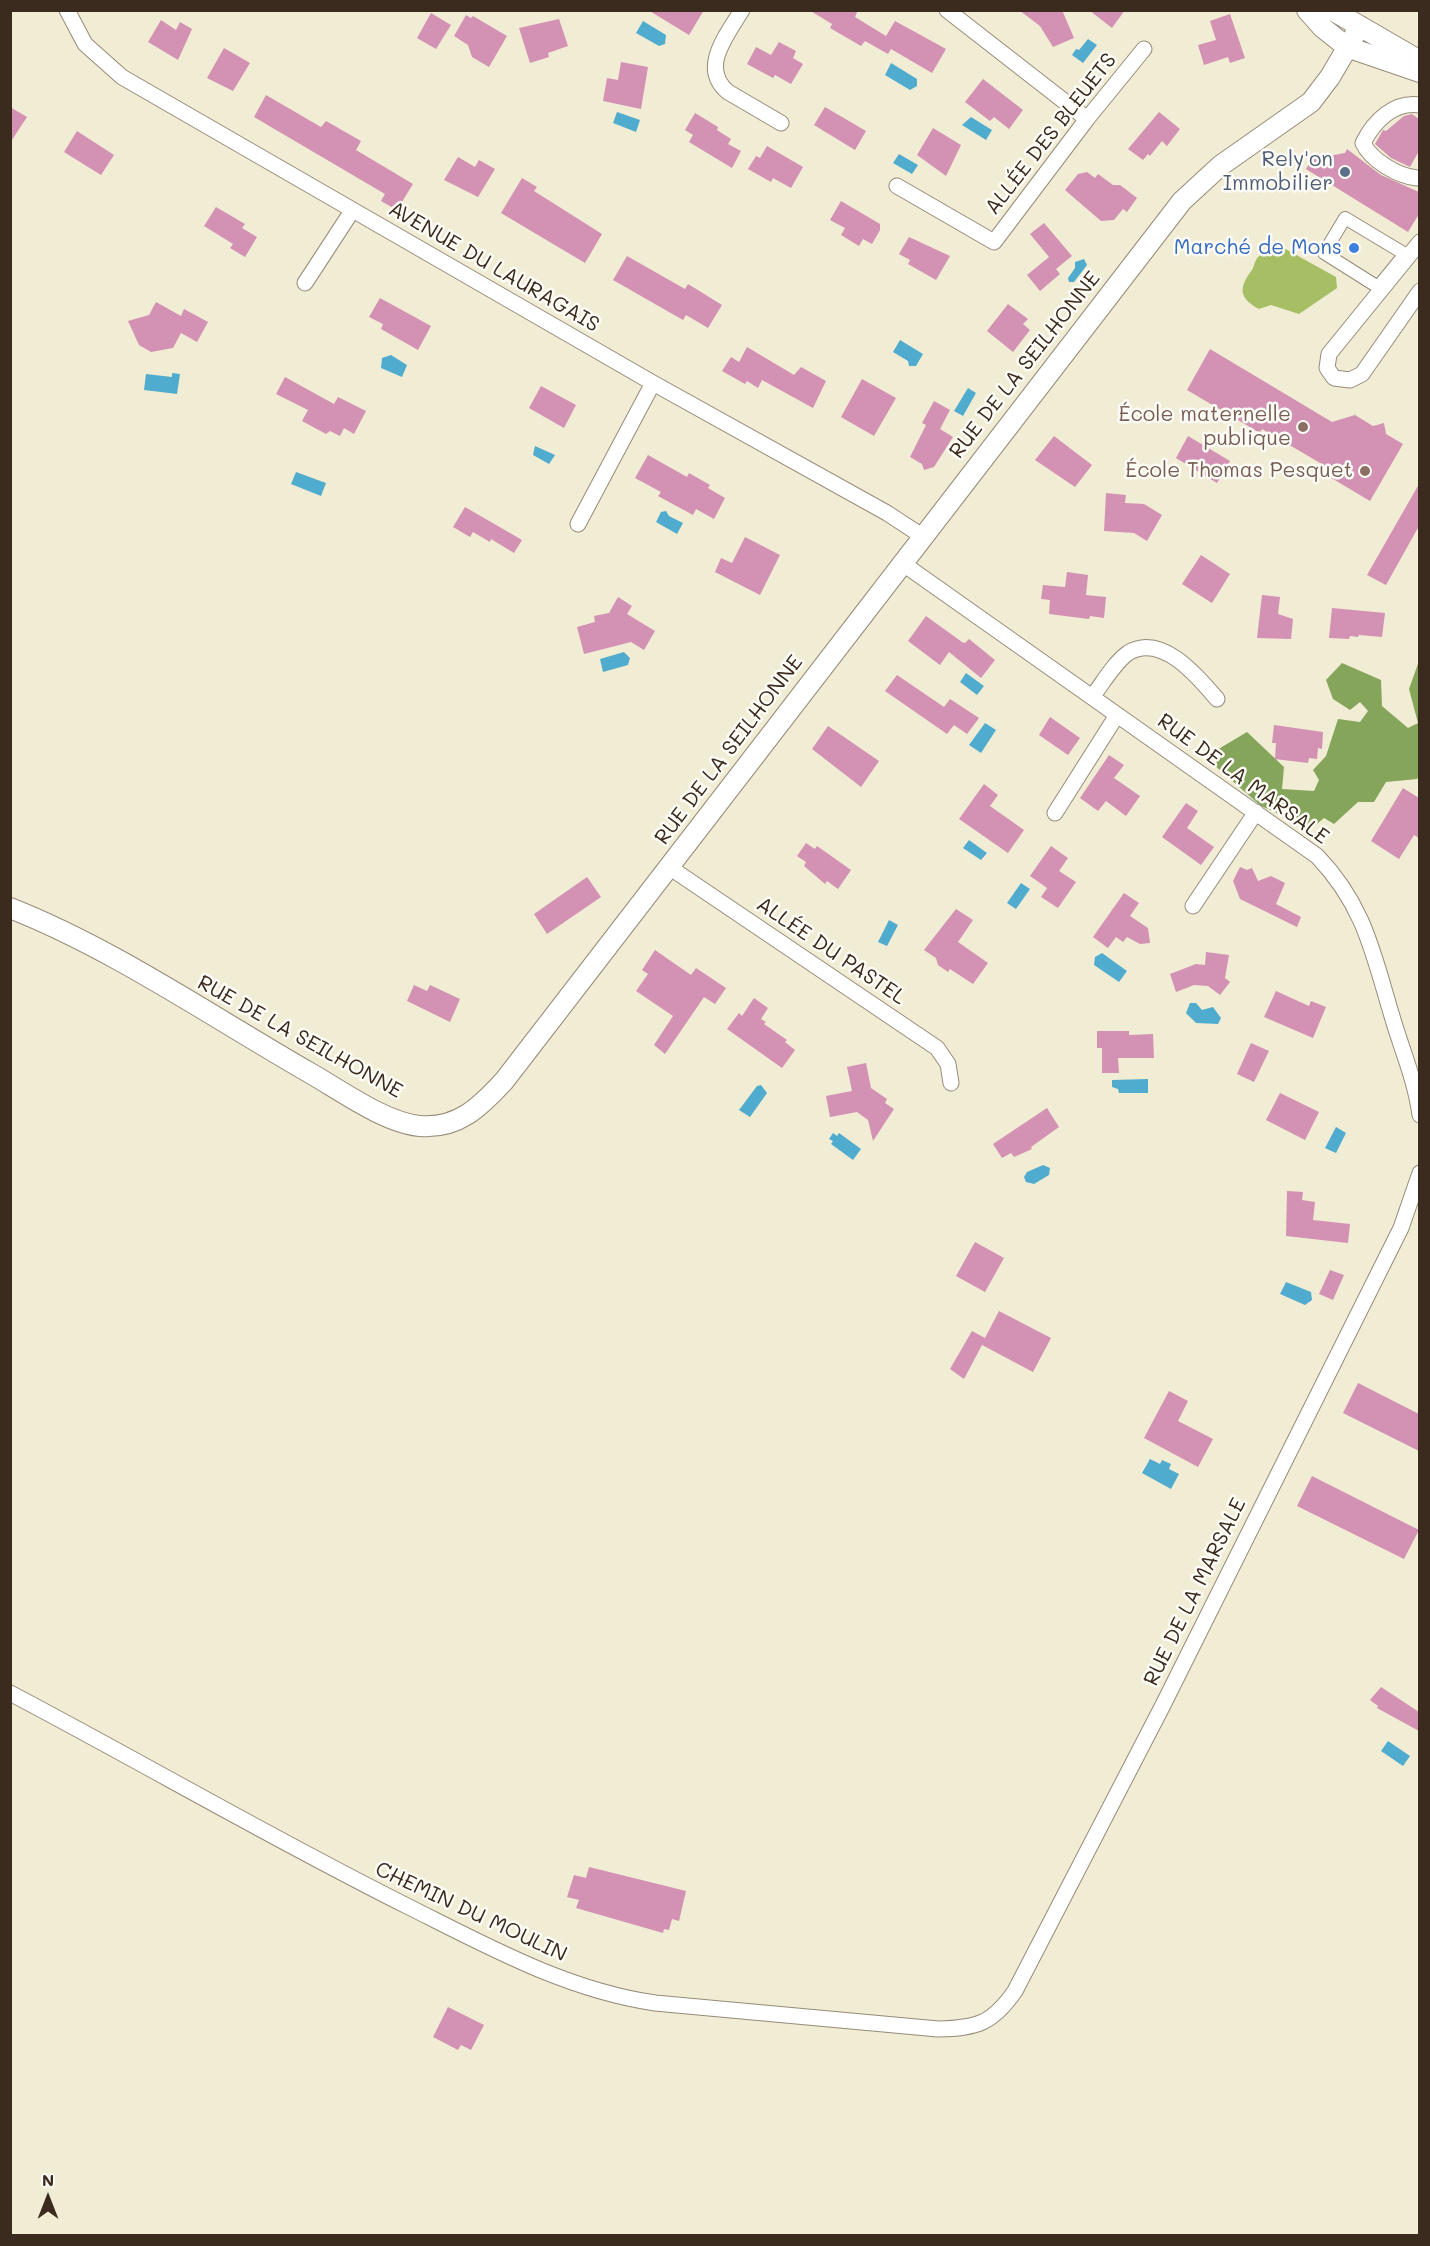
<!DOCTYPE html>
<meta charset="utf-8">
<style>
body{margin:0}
#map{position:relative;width:1430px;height:2246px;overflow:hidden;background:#f1ecd4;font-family:Mali,sans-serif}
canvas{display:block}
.frame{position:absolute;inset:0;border:12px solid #3b2a1e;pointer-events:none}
.north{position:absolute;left:18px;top:2168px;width:60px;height:60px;-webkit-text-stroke:4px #fdfcf7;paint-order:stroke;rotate:0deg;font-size:16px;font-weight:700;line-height:24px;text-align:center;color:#3b2a1e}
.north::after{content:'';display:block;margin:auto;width:21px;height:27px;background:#3b2a1e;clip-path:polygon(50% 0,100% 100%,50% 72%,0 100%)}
</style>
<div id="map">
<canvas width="1430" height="2246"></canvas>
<div class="frame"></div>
<div class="north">N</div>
</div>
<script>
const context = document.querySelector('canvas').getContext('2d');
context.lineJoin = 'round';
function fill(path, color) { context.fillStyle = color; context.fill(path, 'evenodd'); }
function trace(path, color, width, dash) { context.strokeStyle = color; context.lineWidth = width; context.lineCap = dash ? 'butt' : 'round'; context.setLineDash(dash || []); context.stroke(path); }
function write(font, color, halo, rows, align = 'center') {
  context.font = font + ' Mali,sans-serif'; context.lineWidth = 5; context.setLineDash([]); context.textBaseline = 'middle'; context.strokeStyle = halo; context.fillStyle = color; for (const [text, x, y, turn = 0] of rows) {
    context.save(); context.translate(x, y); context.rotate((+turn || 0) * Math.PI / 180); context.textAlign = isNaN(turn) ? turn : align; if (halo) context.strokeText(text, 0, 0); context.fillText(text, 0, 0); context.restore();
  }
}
fill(new Path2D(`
 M1280,246L1336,277L1337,288L1299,314L1271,305L1259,309C1238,298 1239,287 1252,270C1254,267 1255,260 1258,257C1263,252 1274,249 1280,246Z`), '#a6be64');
fill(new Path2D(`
 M1419,661L1420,774L1417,779L1386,782L1374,802H1358L1334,824L1324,818L1312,828L1261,806L1205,757L1247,732L1284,767L1282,789L1314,791L1319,780L1313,770L1326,756L1338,719L1360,722L1368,711L1360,702L1350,710L1333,699L1326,680L1342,663L1381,680L1382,706L1408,728L1418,723L1409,689Z`), '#84a55a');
fill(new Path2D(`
 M643,21L666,35L665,44L659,46L636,33Z
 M1088,39L1097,45L1083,63L1072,55L1076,49L1079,50Z
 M891,63L917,79V86L910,90L885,75Z
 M617,112L640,120L636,132L613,123Z
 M971,117L992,130L986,140L962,125Z
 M899,154L918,165L912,174L893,163Z
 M1084,259L1087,265L1074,282H1069L1068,278L1075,268V262Z
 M900,340L923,354L916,366H909L908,361L893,352Z
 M391,355L407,365L402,377L381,368L382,358Z
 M172,373L180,374L177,394L144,390L146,374L172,377Z
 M968,388L976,393L963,416L954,411Z
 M535,446L555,455L549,464L533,455Z
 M296,472L326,483L321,496L291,484Z
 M666,511L669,516L683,523L677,534L656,522L661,512Z
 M624,652L630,658L628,665L603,672L600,659Z
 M966,673L984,686L977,695L960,682Z
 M985,723L996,730L981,753L969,745Z
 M969,840L987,853L981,860L963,848Z
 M1021,883L1030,889L1016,909L1007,903Z
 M889,920L898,925L887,946L878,942Z
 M1102,953L1127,971L1119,982L1094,965L1095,957Z
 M1190,1003H1196L1202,1010L1213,1007L1221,1018L1218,1024L1196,1023L1186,1013Z
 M1148,1079V1093H1119L1118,1089L1112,1087V1080Z
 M761,1085L767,1093L750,1117L739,1110L757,1086Z
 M1336,1127L1346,1133L1336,1153L1325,1148Z
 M833,1133L837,1136L839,1133L861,1149L853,1160L831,1144L833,1141L829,1139Z
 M1043,1165L1050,1168L1049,1175L1034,1184L1026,1182L1024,1177L1027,1172Z
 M1286,1282L1311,1292L1312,1300L1305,1305L1280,1294Z
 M1150,1459L1160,1464L1162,1460L1171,1464L1169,1469L1179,1474L1171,1489L1142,1473Z
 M1388,1741L1410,1756L1403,1766L1381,1751Z`), '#50acce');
fill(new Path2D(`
 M648,10H704L689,35Z
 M809,10H858L855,17L886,36L895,21L946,49L932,73L891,49L888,54L865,41L861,46L830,28L832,24Z
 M1019,10H1062L1074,38L1053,47L1040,26Z
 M1089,10H1125L1112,28Z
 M431,13L451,25L436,49L417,38Z
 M1230,14L1245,58L1230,63L1228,57L1204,65L1198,45L1216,40L1210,21Z
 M466,15L471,18L473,16L507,36L489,67L472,57L468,45L454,36Z
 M559,19L568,46L548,53L549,57L530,63L519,28Z
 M161,20L176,30L180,22L192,29L178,60L148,42Z
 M779,42L796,51L793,58L803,64L791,84L775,75L773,78L747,64L756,47L771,55Z
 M224,48L250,63L233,91L207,78Z
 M621,62L648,67L641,109L603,101L607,78L618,80Z
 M983,79L1023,110L1009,129L994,117L990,121L965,102Z
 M266,95L321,127L326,121L361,141L356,150L413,184L397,210L381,201L385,194L254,117Z
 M10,107L27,117L10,143Z
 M825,107L866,131L855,150L814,125Z
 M1159,112L1180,129L1167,146L1162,141L1150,156L1148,154L1143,160L1128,149Z
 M695,113L718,127L717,130L731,139L728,144L741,151L732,168L689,142L693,135L685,130Z
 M1412,114L1419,119V151L1410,167L1391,158L1375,144L1383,130L1386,131L1404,116Z
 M933,128L961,145L946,176L917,155Z
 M77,131L114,155L101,175L64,152Z
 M767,146L803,167L791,188L773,178L771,182L748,169L756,156L760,158Z
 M1347,149L1381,175L1419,192V214L1408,232L1306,169L1312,159L1345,153Z
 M458,157L475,167L479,160L495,169L478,197L444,180Z
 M1087,172L1095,178L1098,174L1113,185H1120L1137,198L1127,212L1123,209L1114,220L1101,221L1065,190L1078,174Z
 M522,178L537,187L534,191L602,234L585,263L501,213Z
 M841,201L880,224V230L872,244L863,239L859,246L841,235L845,228L830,220Z
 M216,207L245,224L242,228L257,237L245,257L230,248L233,244L204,226Z
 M1044,223L1072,256L1056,269L1060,274L1040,291L1027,275L1049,257L1030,234Z
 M909,237L950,256L936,280L908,264L910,260L899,254Z
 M627,256L685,289L688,284L722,305L708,328L686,315L683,320L613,280Z
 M380,298L431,326L418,350L381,329L383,324L369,317Z
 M156,302L181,316L184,309L208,322L197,342L181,333L173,348L151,352L139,345L128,321L149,315Z
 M1008,304L1028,319L1023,324L1030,330L1013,352L987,331Z
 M747,347L794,375L801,367L826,381L813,408L762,380L758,388L747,381L745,384L722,371L731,357L739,362Z
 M1210,349L1332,422L1355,415L1373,426L1384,423L1386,434L1403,444L1370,501L1323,473L1327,467L1262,429L1260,433L1187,390Z
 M285,377L334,404L338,397L366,411L354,434L344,428L340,436L330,431L326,434L302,421L308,410L276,394Z
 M862,379L896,398L874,436L841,417Z
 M541,386L576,405L564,428L529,408Z
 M934,401L950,410L940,429L953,437L934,467L924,470L922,464L910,457L926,425L922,423Z
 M1054,436L1092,465L1075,487L1035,460Z
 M1188,436L1230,461L1217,483L1176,458Z
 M648,455L687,477L689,473L710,485L708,488L725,498L714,519L696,509L693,515L658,496L661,492L635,478Z
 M1419,484V526L1386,585L1367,575Z
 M1106,493L1126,495L1125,503L1144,504L1162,515L1147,541L1134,533L1104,531Z
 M465,507L522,540L514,553L491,539L490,542L473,532L470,537L453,527Z
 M745,537L780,555L760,595L715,572L721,558L732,563Z
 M1201,555L1230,574L1212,603L1182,584Z
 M1067,572L1088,575L1086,595L1106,597L1104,618L1090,616L1089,619L1049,614L1050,600L1041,599L1043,585L1065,587Z
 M1262,595L1280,597L1278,614L1293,619L1291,639L1257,638Z
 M618,597L632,606L627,614L655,631L644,650L631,642L584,654L577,627L595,622L594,616L609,613Z
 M1332,608L1385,613L1382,637L1359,635L1358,637L1350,636L1349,639L1329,638Z
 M926,616L962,642L965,643L969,639L995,660L981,678L949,652L940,665L908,641Z
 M897,675L944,707L950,699L979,718L967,734L954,725L947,734L885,691Z
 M1050,717L1080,738L1068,755L1039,735Z
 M1274,725L1323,732L1322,749L1318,748L1317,759L1309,758L1308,763L1275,759L1276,743H1272Z
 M828,726L879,761L861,787L812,749Z
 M1109,755L1124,765L1114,778L1140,796L1126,816L1106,801L1098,811L1080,798Z
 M984,784L998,795L990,806L1024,830L1008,853L959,819Z
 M1403,788L1419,798V838L1414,835L1399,859L1371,841Z
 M1186,803L1198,811L1187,828L1214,847L1201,865L1162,837Z
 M806,843L815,849L817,846L851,870L838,889L827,881L825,884L804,866L806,862L797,856Z
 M1051,846L1068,858L1059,871L1076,882L1058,908L1041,897L1047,888L1030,876Z
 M1240,867L1247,870L1252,868L1258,881L1271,876L1285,883L1276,904L1301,917L1297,927L1240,899L1233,881Z
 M587,877L601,897L547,934L534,914Z
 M1124,893L1139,903L1130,916L1148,928L1150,943L1140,944L1127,937L1123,942L1116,937L1108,948L1093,937Z
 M956,909L973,920L958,942L988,963L973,984L950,969L948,972L938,965L936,958L924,950Z
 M655,950L691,975L696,968L726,988L715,1004L704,997L665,1054L654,1045L673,1016L636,991L648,974L642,970Z
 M1206,952L1229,955L1225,978L1230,982L1220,995L1208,986L1194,985L1176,992L1170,974L1196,964L1205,965Z
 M414,985L427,991L430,985L460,999L450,1022L407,1001Z
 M1276,991L1309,1006L1311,1001L1326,1007L1313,1038L1264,1017Z
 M754,998L768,1008L761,1019L766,1022L764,1024L787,1040L785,1042L795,1050L782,1068L727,1029L739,1013L742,1016Z
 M1097,1031H1129V1035L1153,1034L1154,1058H1118L1119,1073H1102V1048H1097Z
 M1251,1043L1269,1051L1254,1082L1237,1074Z
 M866,1063L871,1088L887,1099L885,1103L894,1109L873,1141L868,1120L857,1112L830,1117L826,1096L852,1091L847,1067Z
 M1280,1093L1319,1112L1305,1140L1266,1120Z
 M1047,1108L1059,1127L1031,1147L1032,1149L1014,1157L1011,1153L1002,1158L993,1144Z
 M1287,1191L1303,1192L1302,1200L1315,1202L1313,1220L1350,1224L1348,1243L1286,1236Z
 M975,1242L1004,1258L985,1292L956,1276Z
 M1330,1270L1344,1275L1333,1300L1319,1294Z
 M999,1311L1051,1338L1033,1372L982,1345L964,1379L950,1369L972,1331L985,1338Z
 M1358,1383L1419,1414V1451L1343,1413Z
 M1169,1391L1188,1401L1178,1421L1213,1439L1198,1467L1144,1438Z
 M1312,1476L1419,1530L1404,1559L1297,1506Z
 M1381,1687L1419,1712V1731L1377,1708L1378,1706L1370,1700Z
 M589,1867L686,1891L679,1921L672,1919L669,1930L664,1929L663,1933L576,1908L579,1900L567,1897L574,1875L586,1878Z
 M448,2007L484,2025L471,2050L461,2045L458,2050L433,2037Z`), '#d391b3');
const pedestrian = new Path2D(`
 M1345,218L1405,254L1378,287L1324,253Z`);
const minor = new Path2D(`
 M67,10L85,44L122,77L653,383L887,513L922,536
 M742,10C727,35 699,68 728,92L781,123
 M947,10L1087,119
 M1417,178C1397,176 1371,160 1363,143C1374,121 1394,101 1420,105
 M897,186L994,242L1087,119L1144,49
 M1420,242L1329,354L1327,368L1334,378L1350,380L1362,374L1420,291
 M305,283L352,211
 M578,524L653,383
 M902,563L1317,856C1367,908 1374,959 1395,1026C1404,1055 1416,1084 1420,1115
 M1092,697C1103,683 1114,663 1128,653C1162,632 1199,678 1217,699
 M1055,813L1117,715
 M669,867L937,1048L948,1064L951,1083
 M1193,906L1256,812
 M10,1693C143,1763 273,1839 407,1906C487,1946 566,1990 655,2003L938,2029C977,2028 992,2024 1015,1991L1163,1705L1401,1228L1420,1173`);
const tertiary = new Path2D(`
 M1307,10L1323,28L1347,47L1420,72
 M1332,10L1420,61
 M10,908C112,948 214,1018 310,1073C340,1090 385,1123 420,1126C458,1129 480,1107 504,1081L1182,201L1220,166L1311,102L1330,77L1360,26`);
trace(pedestrian, '#968b79', 14);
trace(minor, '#968b79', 17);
trace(tertiary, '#968b79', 22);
trace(pedestrian, '#fff', 12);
trace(minor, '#fff', 15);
trace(tertiary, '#fff', 20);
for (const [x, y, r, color] of [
 [1345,172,6,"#5c6f8a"],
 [1354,248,6,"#3f7fe0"],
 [1303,427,6,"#8d6e63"],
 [1365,471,6,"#8d6e63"]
]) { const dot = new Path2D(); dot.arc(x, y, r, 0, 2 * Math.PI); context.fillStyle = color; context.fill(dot); trace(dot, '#fdfcf7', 2); }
write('21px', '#3b2a1e', '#fdfcf7', [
 ["ALLÉE DES BLEUETS",1051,134,-52],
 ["AVENUE DU LAURAGAIS",494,267,30],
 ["RUE DE LA SEILHONNE",1025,365,-52],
 ["RUE DE LA SEILHONNE",729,750,-53],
 ["RUE DE LA MARSALE",1243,779,36],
 ["ALLÉE DU PASTEL",831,951,34],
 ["RUE DE LA SEILHONNE",300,1037,29],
 ["RUE DE LA MARSALE",1195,1592,-64],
 ["CHEMIN DU MOULIN",471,1912,25]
]);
write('21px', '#4e5e75', '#fdfcf7', [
 ["Rely'on",1333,160],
 ["Immobilier",1333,184]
], 'right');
write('21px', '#366cbe', '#fdfcf7', [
 ["Marché de Mons",1342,248]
], 'right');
write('21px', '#785e54', '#fdfcf7', [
 ["École maternelle",1291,415],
 ["publique",1291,439],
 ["École Thomas Pesquet",1353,471]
], 'right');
</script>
